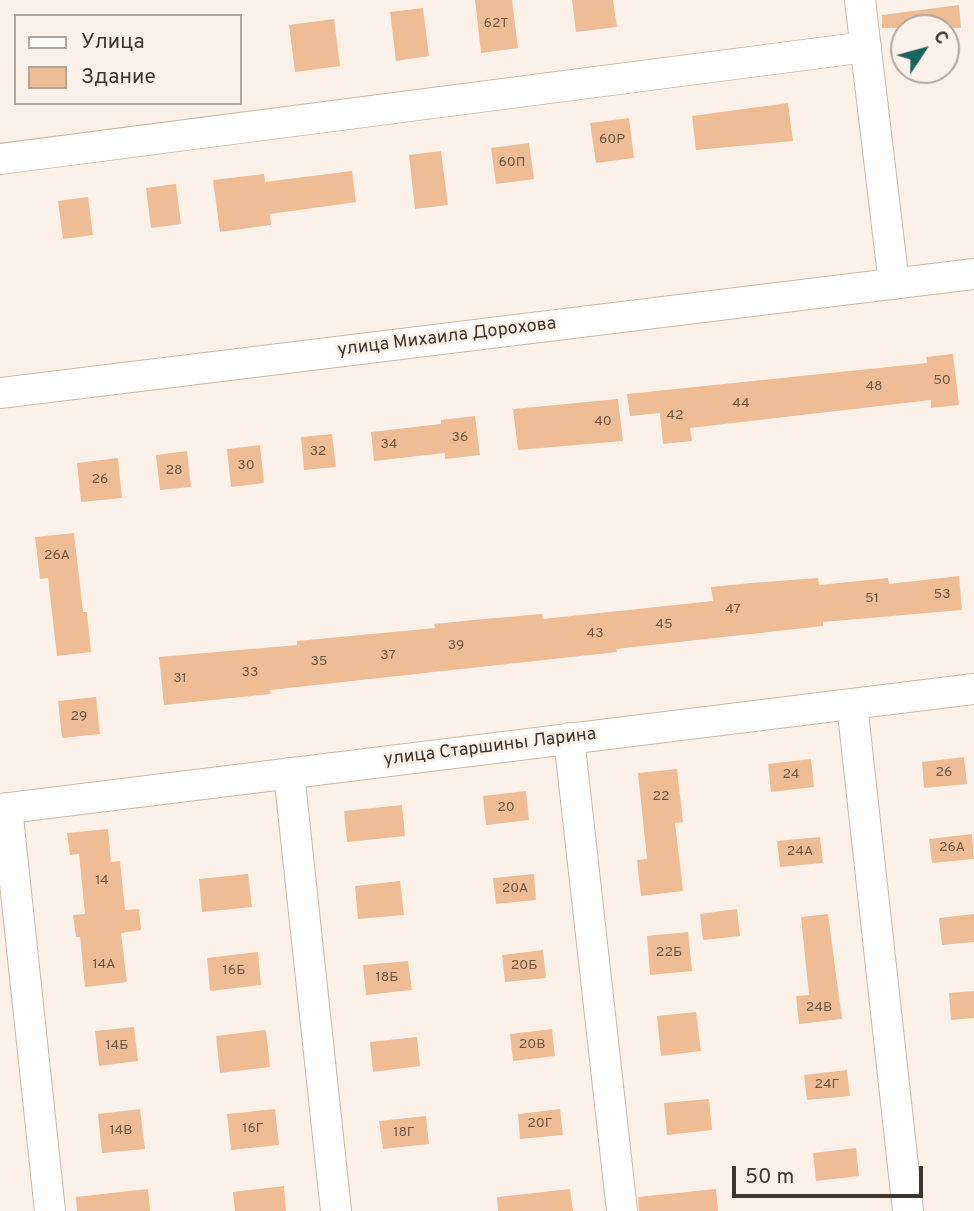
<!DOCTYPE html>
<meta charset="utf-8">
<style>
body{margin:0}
#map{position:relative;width:974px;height:1211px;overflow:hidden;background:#fcf1e8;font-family:Overpass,sans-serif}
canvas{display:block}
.legend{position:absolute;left:14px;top:14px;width:228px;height:91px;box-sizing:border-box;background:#fcf1e8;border:2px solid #b1a69d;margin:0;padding:9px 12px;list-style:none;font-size:21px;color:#40352c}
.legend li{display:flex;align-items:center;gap:14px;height:35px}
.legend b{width:35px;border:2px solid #b1a69d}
.north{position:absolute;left:890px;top:14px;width:70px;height:70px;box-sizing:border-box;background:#fcf1e8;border:2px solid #b1a69d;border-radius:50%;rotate:54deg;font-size:19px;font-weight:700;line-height:28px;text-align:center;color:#40352c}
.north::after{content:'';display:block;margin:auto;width:24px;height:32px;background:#1a665f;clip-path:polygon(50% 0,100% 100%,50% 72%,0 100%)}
.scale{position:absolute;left:732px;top:1166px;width:191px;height:32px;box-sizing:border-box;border:4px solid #40352c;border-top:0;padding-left:9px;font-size:21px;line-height:24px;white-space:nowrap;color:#40352c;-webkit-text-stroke:5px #fcf1e8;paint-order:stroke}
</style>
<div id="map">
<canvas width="974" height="1211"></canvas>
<ul class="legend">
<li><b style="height:9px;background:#fff"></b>Улица</li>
<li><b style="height:19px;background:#efbd95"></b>Здание</li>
</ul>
<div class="north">С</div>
<div class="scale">50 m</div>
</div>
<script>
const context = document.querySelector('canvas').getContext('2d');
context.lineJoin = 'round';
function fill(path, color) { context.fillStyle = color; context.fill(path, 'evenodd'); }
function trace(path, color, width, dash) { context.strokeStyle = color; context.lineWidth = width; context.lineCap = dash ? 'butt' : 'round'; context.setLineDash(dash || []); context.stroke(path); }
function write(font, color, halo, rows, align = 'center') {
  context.font = font + ' Overpass,sans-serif'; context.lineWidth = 6; context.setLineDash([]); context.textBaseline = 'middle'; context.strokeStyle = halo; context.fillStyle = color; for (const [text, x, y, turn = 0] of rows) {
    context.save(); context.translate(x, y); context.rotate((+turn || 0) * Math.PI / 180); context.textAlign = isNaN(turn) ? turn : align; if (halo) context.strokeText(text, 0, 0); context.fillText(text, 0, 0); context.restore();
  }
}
fill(new Path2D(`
 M475,0H512L518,48L481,53Z
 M572,0H613L617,27L576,32Z
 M959,5L961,28H882V15Z
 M423,8L429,56L396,61L390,12Z
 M334,19L340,66L295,72L289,25Z
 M788,103L793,141L696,150L692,116Z
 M629,118L634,158L596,163L590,123Z
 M529,143L534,179L496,184L491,148Z
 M441,151L448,205L415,209L409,155Z
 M352,171L356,202L270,214L271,225L220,232L213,180L264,174L265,182Z
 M176,184L181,224L151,228L146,188Z
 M88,197L93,235L63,239L58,201Z
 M953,354L959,405L931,408V400L690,428L692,441L663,444L660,413L630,416L627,394L927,363L926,357Z
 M618,399L623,441L518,450L513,409Z
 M475,416L480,455L445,459V453L374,461L371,432L441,424V420Z
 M332,434L336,467L304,470L301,437Z
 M260,445L264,483L231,487L227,449Z
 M187,451L191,487L160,490L156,455Z
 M118,458L122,498L81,502L77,463Z
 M74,533L83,612H87L91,652L57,656L48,578L40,579L35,537Z
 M959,576L962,610L823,622V626L616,649L617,652L270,690L271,694L164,705L159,657L297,645V641L435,628L434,624L473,620L542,614L543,619L713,601L711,587L751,583L818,578L819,585L888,578L889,584Z
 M96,697L100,734L62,738L58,701Z
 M964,757L967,784L924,788L922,762Z
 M811,759L814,787L771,792L768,764Z
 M677,769L683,822L675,823L683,891L641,896L637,860L647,859L638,773Z
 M526,791L529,820L486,825L483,796Z
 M402,805L405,836L347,842L344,811Z
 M108,829L111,862L120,861L125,910L139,909L141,930L121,933L127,982L85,987L80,937H76L73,915L85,914L79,854L70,855L67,833Z
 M972,834L974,859L932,863L929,839Z
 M820,837L823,863L780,867L777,841Z
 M248,874L252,907L202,912L199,879Z
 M534,874L536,900L496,904L493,878Z
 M400,881L404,915L358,919L355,886Z
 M737,909L740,936L703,940L700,914Z
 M828,914L842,1019L799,1024L796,996L809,995L801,917Z
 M974,914V942L942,945L939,918Z
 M688,932L692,971L650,975L647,936Z
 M543,950L546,978L505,982L502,955Z
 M258,952L261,985L210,991L207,958Z
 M408,961L412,990L366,995L363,965Z
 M974,991V1018L951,1020L949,993Z
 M696,1012L701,1051L661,1056L657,1016Z
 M134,1027L138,1061L99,1066L95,1031Z
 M552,1029L555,1056L513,1061L510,1034Z
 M266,1030L270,1067L220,1073L216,1036Z
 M417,1037L420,1066L373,1072L370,1042Z
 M847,1070L850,1096L807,1100L804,1075Z
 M709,1099L712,1130L667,1135L664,1103Z
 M140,1109L145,1149L102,1153L98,1114Z
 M275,1109L279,1145L231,1150L227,1114Z
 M560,1109L563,1135L520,1139L518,1114Z
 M426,1116L429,1144L383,1149L379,1121Z
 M856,1148L859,1176L816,1181L813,1153Z
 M284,1186L286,1211H235L233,1192Z
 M148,1189L150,1211H77L76,1197Z
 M570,1189L573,1211H498L497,1197Z
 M716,1189L718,1211H639L638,1197Z`), '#efbd95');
const minor = new Path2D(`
 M860,0L894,284
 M0,159L866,47
 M0,393L974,274
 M852,704L908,1211
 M569,738L622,1211
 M289,773L336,1211
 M7,808L50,1211
 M0,809L974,689`);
trace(minor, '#d1b6a0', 32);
trace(minor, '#fff', 30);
write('14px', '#6c5746', null, [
 ["62Т",496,24],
 ["60Р",612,140],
 ["60П",512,163],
 ["50",942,381],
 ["48",874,387],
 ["44",741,404],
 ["42",675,416],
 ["40",603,422],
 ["36",460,438],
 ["34",389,445],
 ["32",318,452],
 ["30",246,466],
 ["28",174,471],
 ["26",100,480],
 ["26А",57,556],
 ["53",942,595],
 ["51",872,599],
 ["47",733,610],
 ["45",664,625],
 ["43",595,634],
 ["39",456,646],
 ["37",388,656],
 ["35",319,662],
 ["33",250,673],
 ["31",180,679],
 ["29",79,717],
 ["26",944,773],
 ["24",791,775],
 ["22",661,797],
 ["20",506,808],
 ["26А",952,848],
 ["24А",800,852],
 ["14",102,881],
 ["20А",515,889],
 ["22Б",669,953],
 ["14А",104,965],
 ["20Б",524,966],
 ["16Б",234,971],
 ["18Б",387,978],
 ["24В",819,1008],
 ["20В",532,1045],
 ["14Б",117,1046],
 ["24Г",827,1085],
 ["20Г",540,1124],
 ["16Г",253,1129],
 ["14В",121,1131],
 ["18Г",404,1133]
]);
write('18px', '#40352c', '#fcf1e8', [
 ["улица Михаила Дорохова",447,338,-7],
 ["улица Старшины Ларина",490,748,-7]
]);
</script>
